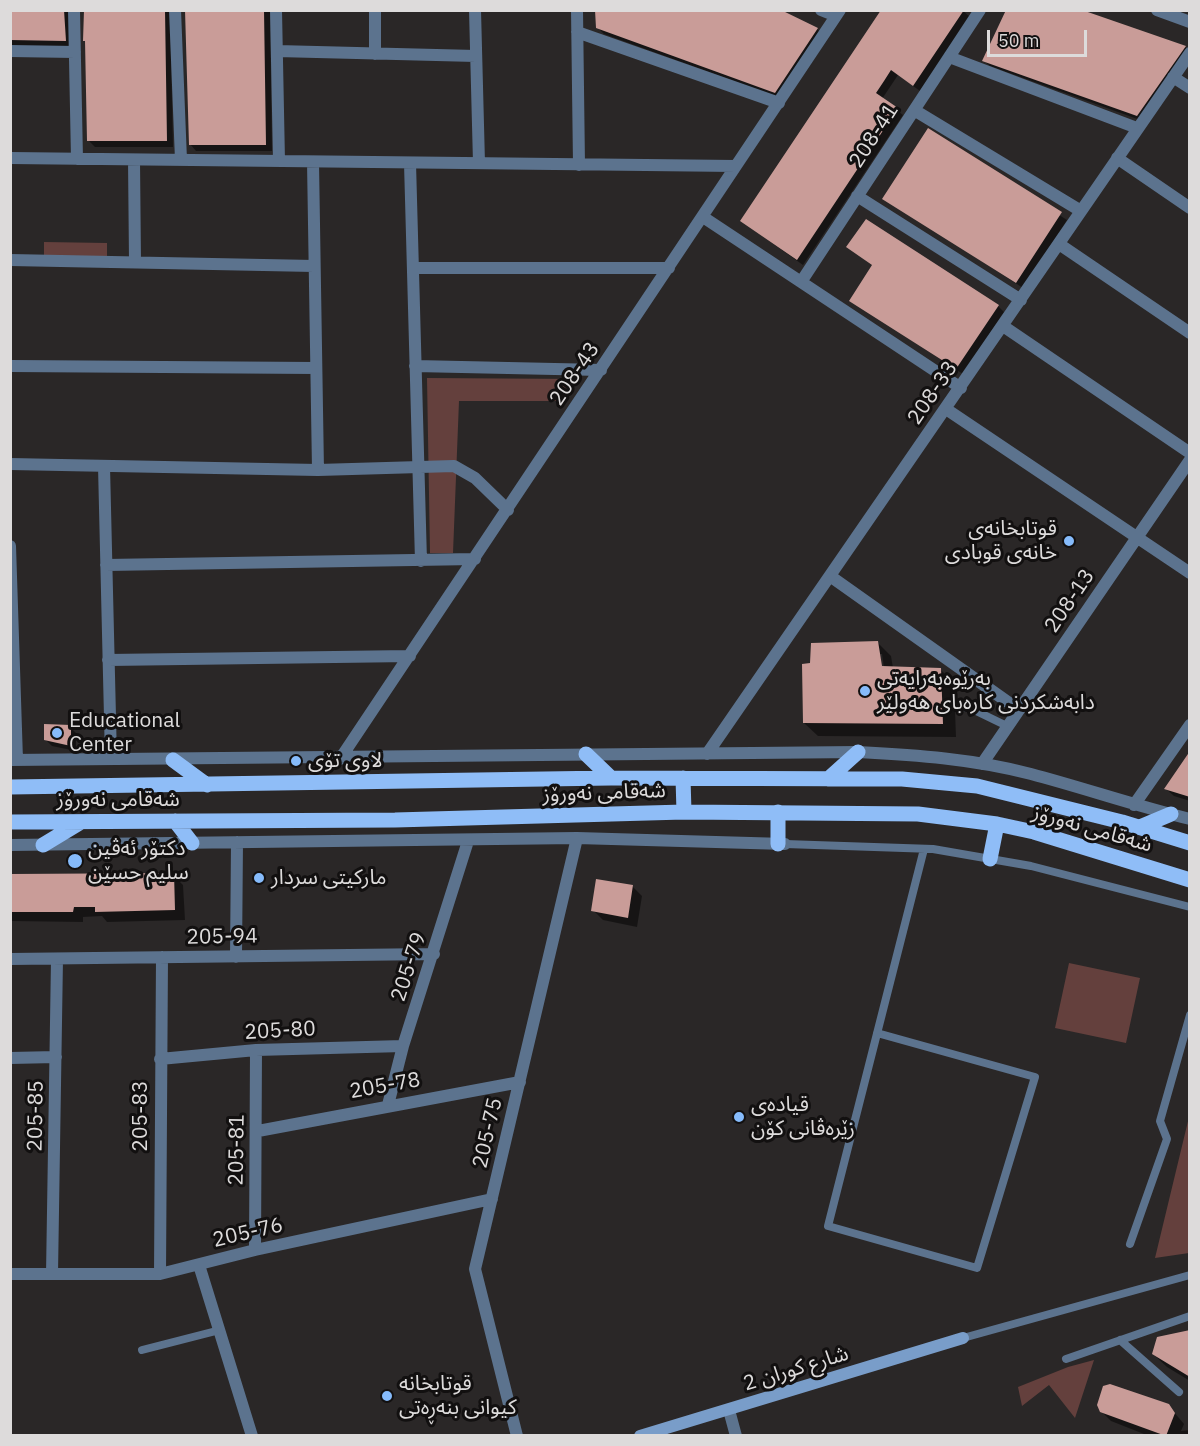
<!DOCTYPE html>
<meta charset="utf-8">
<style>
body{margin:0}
#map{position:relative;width:1200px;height:1446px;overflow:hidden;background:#2a2727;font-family:"IBM Plex Sans",sans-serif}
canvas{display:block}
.frame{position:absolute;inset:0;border:12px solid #dddbdb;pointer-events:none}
.scale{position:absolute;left:987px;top:30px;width:100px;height:27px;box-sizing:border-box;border:3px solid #dddbdb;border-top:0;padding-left:8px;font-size:18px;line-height:21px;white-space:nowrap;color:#dddbdb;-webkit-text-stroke:4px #121010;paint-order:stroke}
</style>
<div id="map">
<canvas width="1200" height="1446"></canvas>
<div class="frame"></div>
<div class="scale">50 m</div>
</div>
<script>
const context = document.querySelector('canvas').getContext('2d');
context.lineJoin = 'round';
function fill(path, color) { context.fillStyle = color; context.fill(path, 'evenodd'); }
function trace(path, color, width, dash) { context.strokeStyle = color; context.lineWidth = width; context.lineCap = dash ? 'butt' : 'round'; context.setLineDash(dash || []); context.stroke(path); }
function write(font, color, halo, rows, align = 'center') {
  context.font = font + ' "IBM Plex Sans","Noto Sans Arabic",sans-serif'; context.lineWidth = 6; context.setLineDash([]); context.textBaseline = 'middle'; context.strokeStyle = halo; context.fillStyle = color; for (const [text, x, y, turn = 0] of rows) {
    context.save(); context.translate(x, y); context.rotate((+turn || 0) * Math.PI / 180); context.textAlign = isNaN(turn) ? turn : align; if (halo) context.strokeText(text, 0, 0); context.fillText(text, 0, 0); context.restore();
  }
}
fill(new Path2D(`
 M44,242L107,243V257L44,256Z
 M427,378L580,379L561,401H459L453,553H430Z
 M1069,963L1140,978L1126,1043L1055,1028Z
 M1189,1117V1253L1155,1258Z
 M1094,1360L1075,1418L1049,1385L1022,1406L1018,1387L1068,1367Z`), '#64403d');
fill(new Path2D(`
 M10,10H71L72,46H10Z
 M84,10H170L173,147H95L89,141Z
 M187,10H270L272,151H196L190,144Z
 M882,10H962L970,17L920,91L898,75L882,99L903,115L803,265L741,221Z
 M784,13L817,29L823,35L781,98L604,34L597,27Z
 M1185,47L1190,52L1143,121L990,66L983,60Z
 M928,130L1067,220L1023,288L884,198Z
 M848,247L998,306L1004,312L963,374L851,301L873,266Z
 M878,643L891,656L893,668L940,669L954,683L956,737L818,736L804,723ZM879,654H882L885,674H882Z
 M70,727L76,733V751L52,746L46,740Z
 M1190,753V801L1174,796L1166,789Z
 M173,875L183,885L185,920L107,922L102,916L83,917V922L10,921V876Z
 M632,886L642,896L637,927L603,920L593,910Z
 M1190,1332V1381L1167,1367L1153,1354Z
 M1168,1405L1184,1424L1181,1431L1190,1430V1436H1149L1111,1421L1101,1411Z`), '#0007');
fill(new Path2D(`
 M10,10H64L66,41L10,40Z
 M84,10H165L167,141H87L85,41H83Z
 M185,10H264L266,145H189Z
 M595,10H781L818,28L775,93L596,28Z
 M881,10H964L913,86L891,70L884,81L876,93L898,108L797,260L740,221Z
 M1006,10H1082L1186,46L1137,116L982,61Z
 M928,128L1062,212L1016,283L882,199Z
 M866,219L999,305L956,369L849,301L872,265L846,247Z
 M878,641L882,666L941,668L943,724L803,723L802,664L810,663L811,643Z
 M44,724L71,725V746L44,740Z
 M1190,751V797L1164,789Z
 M174,873L175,910L95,912V907H74L73,912H10V874Z
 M596,879L633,885L628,918L591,911Z
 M1190,1330V1377L1152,1354L1157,1337Z
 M1110,1384L1169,1404L1175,1413L1166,1436L1100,1412L1097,1405L1103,1386Z`), '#c99c98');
trace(new Path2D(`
 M948,703L974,710L1007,726
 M785,844L933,849L1031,866L1190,907
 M877,1033L1035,1077L977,1268L828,1226L924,849
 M1130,1244L1167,1139L1160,1121L1190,1015
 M963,1338L1190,1275
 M1120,1340L1179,1392
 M142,1350L220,1330
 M1066,1359L1190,1316`), '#5c738e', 8);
trace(new Path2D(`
 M74,10L77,159
 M175,10L181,160
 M276,10L279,161
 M475,10L479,163
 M577,10L579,165
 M821,10L836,16
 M1157,10L1190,22
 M577,32L779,103
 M10,51L75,52
 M277,51L476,56
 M375,54V10
 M949,57L1137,128
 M1173,77L1190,88
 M914,110L1081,211
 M10,158L736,166
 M1117,158L1190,208
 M134,160L135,262
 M313,162L318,470
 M410,163L421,561
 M857,196L1021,300
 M703,217L961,388
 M1059,244L1190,333
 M10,260L314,266
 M413,268H669
 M801,282L980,10
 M1003,326L1190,453
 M10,366L316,368
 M415,366L601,370
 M946,409L1190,573
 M10,464L318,470L454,466L475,478L508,510
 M104,466L111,759
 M10,546L17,760
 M106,565L475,559
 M830,576L1019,710
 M108,660L410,656
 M707,754L1190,53
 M340,759L840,10
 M10,760L858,752C916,755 974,759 1031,774C1084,788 1136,806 1190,819
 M982,764L1190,460
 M1134,805L1190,725
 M10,845L577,838L785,844
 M236,957L237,842
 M10,959L434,954
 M10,1058L56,1057
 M160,1059L256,1050L403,1046
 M388,1105L403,1046L468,841
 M258,1131L520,1082
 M255,1250L256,1050
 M199,1265L252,1436
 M10,1274H160L255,1250L492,1199
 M52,1274L57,959
 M160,1274L162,957
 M729,1410L736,1436
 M517,1436L475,1269L577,838`), '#5c738e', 12);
trace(new Path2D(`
 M640,1436L963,1338`), '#799dc9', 12);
trace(new Path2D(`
 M586,754L611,778
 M173,760L207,785
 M683,778L684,812
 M828,779L858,752
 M10,787L611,778L902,779L977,786L1122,822L1190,843
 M778,812V844
 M175,821L192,843
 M10,822L395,820L684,812L918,814L997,824L1034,832L1190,880
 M1140,827L1171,814
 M43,845L81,822
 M990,859L997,824`), '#8fbdf7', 15);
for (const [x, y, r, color] of [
 [1069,541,6,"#86bbfb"],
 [865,691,6,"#86bbfb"],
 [57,733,6,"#86bbfb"],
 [296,761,6,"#86bbfb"],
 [75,861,8,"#86bbfb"],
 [259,878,6,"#86bbfb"],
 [739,1117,6,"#86bbfb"],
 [387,1396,6,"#86bbfb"]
]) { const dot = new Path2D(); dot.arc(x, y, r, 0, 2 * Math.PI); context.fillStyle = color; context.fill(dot); trace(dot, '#121010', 2); }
write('21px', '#dddbdb', '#121010', [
 ["208-41",874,136,-57],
 ["208-43",575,374,-56],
 ["208-33",933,393,-56],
 ["208-13",1070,601,-56],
 ["شەقامی نەورۆز",604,793,-2],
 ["شەقامی نەورۆز",118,800],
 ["شەقامی نەورۆز",1092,829,16],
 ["205-94",222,937,-1],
 ["205-79",409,967,-72],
 ["205-80",280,1031,-3],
 ["205-78",385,1086,-10],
 ["205-85",36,1116,-89],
 ["205-83",141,1116,-90],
 ["205-75",488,1133,-77],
 ["205-81",237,1150,-89],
 ["205-76",248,1233,-13],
 ["شارع كوران 2",796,1369,-17]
]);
write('21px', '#dddbdb', '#121010', [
 ["قوتابخانەی",1057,529,"right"],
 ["خانەی قوبادی",1057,553,"right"],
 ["بەرێوەبەرایەتی",877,679],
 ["دابەشکردنی کارەبای هەولێر",877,703],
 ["Educational",69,721],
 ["Center",69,745],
 ["لاوی تۆی",308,761],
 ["دکتۆر ئەڤین",88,849],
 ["سلیم حسێن",88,873],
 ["ماركيتى سردار",271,878],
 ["قیادەی",751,1105],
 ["زێرەڤانی کۆن",751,1129],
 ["قوتابخانە",399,1384],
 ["کیوانی بنەڕەتی",399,1408]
], 'left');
</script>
